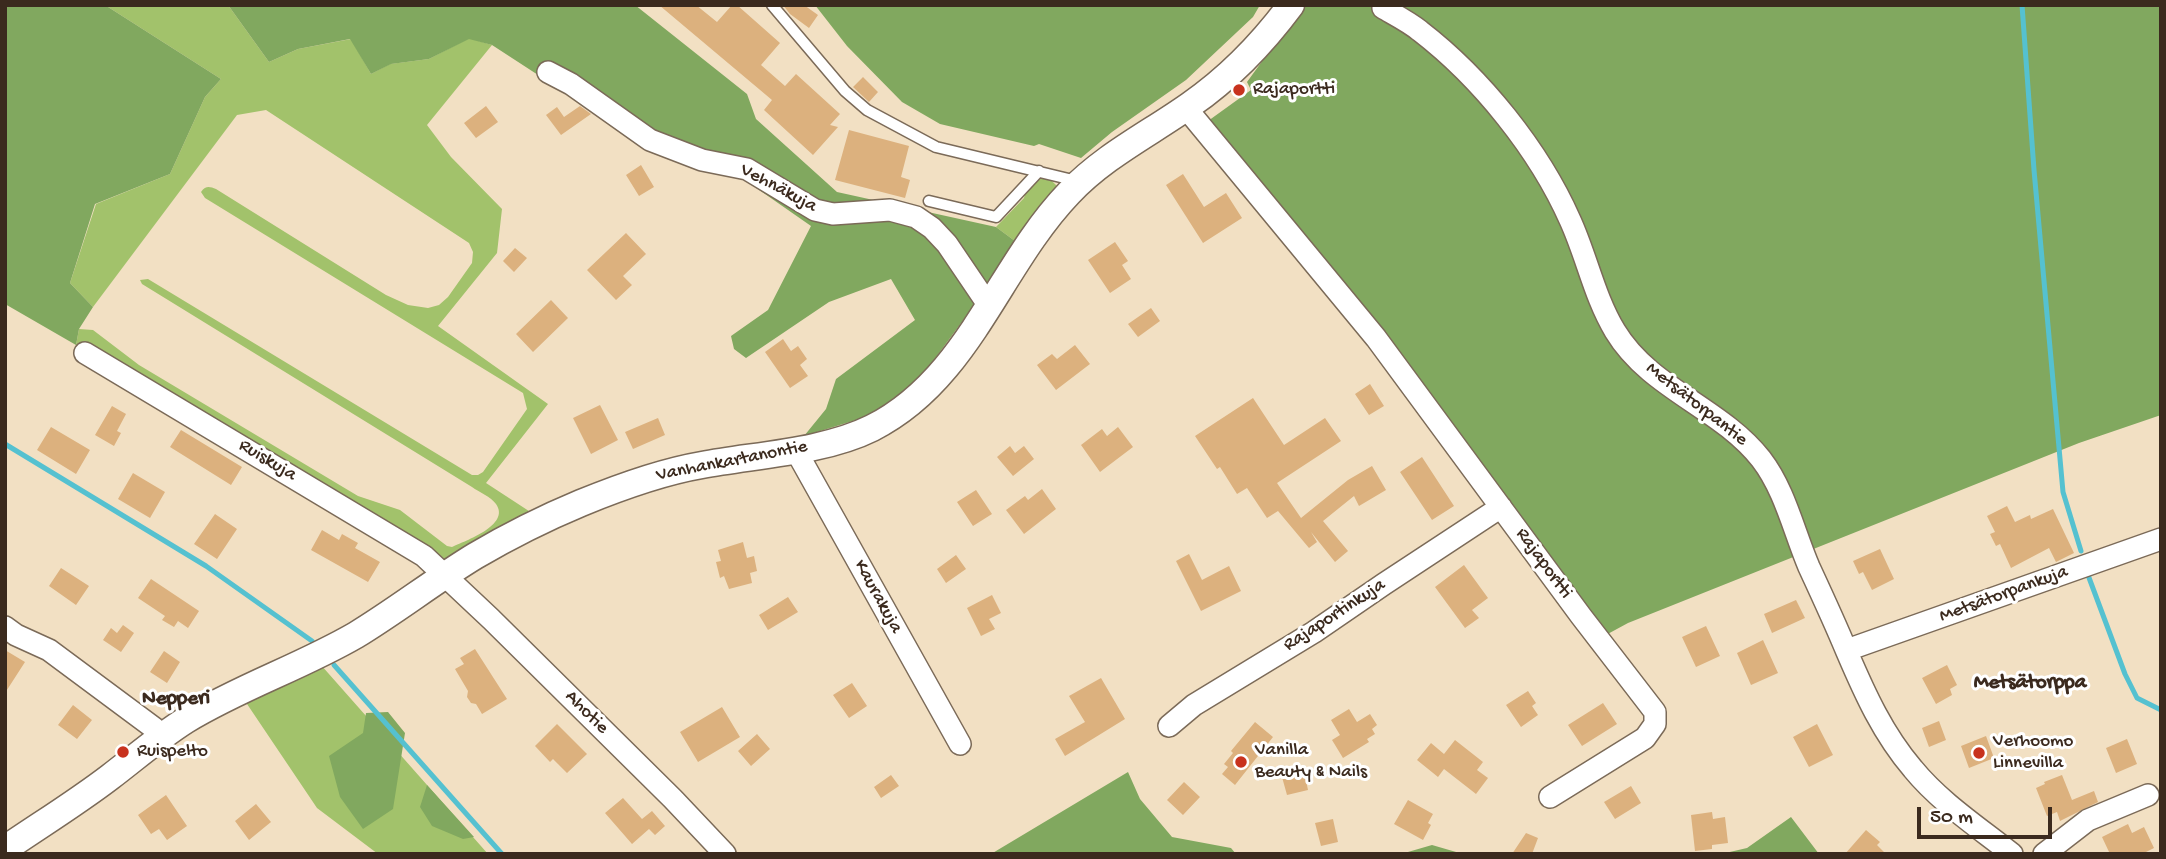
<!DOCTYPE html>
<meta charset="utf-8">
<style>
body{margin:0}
#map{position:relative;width:2166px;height:859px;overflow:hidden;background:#f2e0c3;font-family:"Gochi Hand",sans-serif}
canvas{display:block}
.frame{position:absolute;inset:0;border:7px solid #3b2a1e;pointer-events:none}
.scale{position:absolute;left:1917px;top:807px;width:135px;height:32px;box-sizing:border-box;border:4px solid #3b2a1e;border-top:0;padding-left:9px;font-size:21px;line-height:24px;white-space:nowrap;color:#3b2a1e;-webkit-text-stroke:5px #fff;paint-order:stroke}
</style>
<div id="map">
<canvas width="2166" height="859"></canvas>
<div class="frame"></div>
<div class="scale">50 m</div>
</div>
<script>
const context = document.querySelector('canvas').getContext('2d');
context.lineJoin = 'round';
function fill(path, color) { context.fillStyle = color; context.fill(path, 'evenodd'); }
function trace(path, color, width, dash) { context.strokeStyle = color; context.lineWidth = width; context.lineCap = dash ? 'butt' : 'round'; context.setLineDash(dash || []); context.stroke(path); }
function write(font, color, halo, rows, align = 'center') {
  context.font = font + ' "Gochi Hand",sans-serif'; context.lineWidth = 6; context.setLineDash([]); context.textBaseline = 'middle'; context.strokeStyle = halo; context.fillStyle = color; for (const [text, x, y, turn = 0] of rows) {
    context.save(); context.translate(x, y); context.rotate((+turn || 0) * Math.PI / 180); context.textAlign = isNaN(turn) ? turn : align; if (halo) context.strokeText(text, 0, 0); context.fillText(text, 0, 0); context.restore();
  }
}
fill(new Path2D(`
 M105,5H228L269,62L298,49L351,39L371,74L390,64L429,59L469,38L492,45L427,125L451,157L502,209L497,253L438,326L548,404L486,483L535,515L441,562L422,546L76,345L79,329L93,330L139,365L358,496L400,510L447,546L452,547C465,541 511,525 496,504C491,497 479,492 472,487L142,284L140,280L148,279L472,475H478L483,472L527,409L523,393L205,198L201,192C206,185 210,187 216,189L386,295L408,305L428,308L439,305L448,297L472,263L473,252L469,243L266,110L237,115L93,307L70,283L96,204L170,174L205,97L221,79Z
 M1044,178L1052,181L1057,186L1056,196L1019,244L996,227L1024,198C1026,188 1035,180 1044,178Z
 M321,665L488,854H378L317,808L245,701Z`), '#a2c26b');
fill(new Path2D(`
 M5,5H105L221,79L205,97L170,174L95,204L70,283L93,307L79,329L76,345L5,304Z
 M228,5H635L747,94L756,119L837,192L996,227L1019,244L920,379L869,416L804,436L826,409L836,379L915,320L891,279L829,302L746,358L734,349L731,336L768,310L811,226L732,171L658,153L492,45L469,39L429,59L391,64L371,74L350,39L298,49L269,62Z
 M815,5H1260L1253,17L1186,80L1112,132L1081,158L1039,144L1034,146L940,124L902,102L847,46Z
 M1303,5H2161V415L2079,443L1628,623L1604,636L1208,121L1251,90L1247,82Z
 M388,712L405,733L393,809L363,829L340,797L329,756L363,733L366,713Z
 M1128,772L1140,799L1172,837L1231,848L1236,854H991Z
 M427,785L474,837L463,839L432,826L420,807Z
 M1791,817L1819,854H1721L1747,848Z
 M1432,845L1463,854H1401Z`), '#81a85f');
trace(new Path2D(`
 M2022,5L2034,170L2063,492L2081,551
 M5,444L206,566L312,641
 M2088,575L2125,674L2137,698L2161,710
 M334,665L502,854`), '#55c1d0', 5);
fill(new Path2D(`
 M659,5H696L717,22L732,5H737L780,43L761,65L785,86L796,74L840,114L830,125L838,127L813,155L764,110L772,100Z
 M783,5H804L818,15L809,28L790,14Z
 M863,77L878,92L869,102L853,87Z
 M486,106L498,122L476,138L464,123Z
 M580,106L591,114L561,135L546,115L557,107L564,117Z
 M849,130L909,146L901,177L910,180L905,198L835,180Z
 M641,165L654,187L639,196L626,175Z
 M1183,174L1204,207L1226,193L1242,218L1203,243L1166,185Z
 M626,233L646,254L623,276L632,285L616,300L587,270Z
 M1115,242L1128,261L1122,265L1131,279L1110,293L1088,260Z
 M515,248L527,258L514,272L503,261Z
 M551,300L568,318L533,352L516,334Z
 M1151,308L1160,321L1138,337L1128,324Z
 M783,339L791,351L798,346L807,359L800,365L808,376L790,388L765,352Z
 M1075,345L1090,364L1056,390L1037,365L1052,354L1057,359Z
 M1370,384L1384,406L1369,415L1355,394Z
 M1253,398L1284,445L1325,418L1341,441L1277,483L1301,518L1348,480L1372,466L1386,490L1359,506L1354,496L1323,521L1348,551L1335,562L1311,532L1317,542L1309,548L1278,511L1267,518L1247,488L1237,494L1220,467L1217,469L1195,436Z
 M600,405L618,440L591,454L573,418Z
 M112,406L126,414L117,431L121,433L114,446L95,435Z
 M658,418L665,435L633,449L625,432Z
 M51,427L90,450L76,474L37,450Z
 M1118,427L1133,447L1100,472L1081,445L1102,429L1107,436Z
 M181,430L242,467L231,485L170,447Z
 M1010,446L1015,453L1024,446L1034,459L1013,476L997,457Z
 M1422,457L1454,506L1432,520L1400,472Z
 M133,473L165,492L150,518L118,499Z
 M1042,489L1056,509L1024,534L1006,510L1025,496L1028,500Z
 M976,490L992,514L973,526L957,502Z
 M2007,506L2015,522L2030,515L2031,519L2053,509L2074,553L2056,562L2049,548L2011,568L2000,544L1996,546L1990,534L1995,532L1987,516Z
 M215,514L237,529L217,559L194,544Z
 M322,530L339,540L342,534L358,543L355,548L380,562L368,582L311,550Z
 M743,542L747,558L754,556L757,571L750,573L752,583L729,589L724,576L720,578L716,562L721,561L718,550Z
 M1880,549L1894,579L1872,590L1863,572L1859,574L1853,561Z
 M1189,554L1202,580L1229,566L1241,591L1201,611L1176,561Z
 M956,555L966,569L946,583L937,569Z
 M1464,565L1488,598L1472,610L1479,618L1465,628L1435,587Z
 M61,568L89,586L76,605L49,586Z
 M151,579L199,611L188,628L178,621L174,627L162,620L165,616L138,598Z
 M992,595L1001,613L989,619L995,629L981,636L967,608Z
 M788,597L798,612L768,630L759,615Z
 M1796,600L1805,618L1772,633L1764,614Z
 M123,625L134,633L121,652L103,640L111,628L117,633Z
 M1706,626L1720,656L1696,667L1682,637Z
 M1763,640L1778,673L1751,685L1737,653Z
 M475,649L507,699L482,714L476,704L471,703L467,697L468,691L455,669L464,664L460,658Z
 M5,650L25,662L5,693Z
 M164,651L180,662L167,683L150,672Z
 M1947,665L1957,685L1950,689L1952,695L1936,704L1922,678Z
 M1101,678L1125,719L1065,756L1055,739L1085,722L1069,696Z
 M852,683L867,706L849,718L833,695Z
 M1528,691L1536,703L1532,706L1538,715L1521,727L1506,705Z
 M1603,703L1617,724L1582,746L1568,725Z
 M73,705L92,720L77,739L58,725Z
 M722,707L740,737L698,762L680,732Z
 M1349,709L1357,722L1370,714L1377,725L1372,729L1375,734L1367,739L1369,742L1343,758L1332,740L1340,735L1331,720Z
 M1939,721L1946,740L1929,747L1922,728Z
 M1255,722L1273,737L1235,785L1222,774L1228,767L1224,764L1233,753L1231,751Z
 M557,724L587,754L567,773L553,759L550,762L535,746Z
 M1817,724L1833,755L1809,767L1793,737Z
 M757,734L770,749L751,766L738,751Z
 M1986,736L1994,758L1969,768L1961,746Z
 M2127,739L2137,764L2116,773L2106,748Z
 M1455,740L1483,762L1477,770L1488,778L1476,794L1444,769L1438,777L1417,760L1431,743L1444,754Z
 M1304,771L1308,790L1287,795L1282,777Z
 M891,775L899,786L881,798L874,787Z
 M2062,775L2072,800L2094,791L2098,802L2060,821L2057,812L2047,816L2036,788L2045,784L2044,782Z
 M1184,782L1200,797L1183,815L1167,800Z
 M1631,786L1641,803L1615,819L1604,802Z
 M166,795L187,826L167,840L159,829L151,834L138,815Z
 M623,798L642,819L652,811L665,826L655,835L649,829L632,844L605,813Z
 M1408,800L1433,814L1428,823L1431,825L1423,840L1394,824Z
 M256,804L271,822L249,840L235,821Z
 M1712,812L1713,819L1725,817L1728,843L1712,845V849L1695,851L1691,815Z
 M1333,819L1338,842L1321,846L1315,823Z
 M2128,824L2132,833L2144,827L2154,848L2142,854H2110L2102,837Z
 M1866,830L1880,842L1877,845L1886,854H1845Z
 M1526,833L1538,838L1532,854H1512Z`), '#dcb17e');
const service = new Path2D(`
 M772,5L845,91L867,110L936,147L1077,181
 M929,201L996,217L1039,171`);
const minor = new Path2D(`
 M1384,5L1383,8C1395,15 1409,22 1420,31C1481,78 1539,150 1570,220C1587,257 1594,296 1615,331C1650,389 1720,407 1761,459C1785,490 1794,532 1809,567C1822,595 1835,623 1847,652C1865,694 1883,734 1913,769C1940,802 1978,827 2012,854
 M548,72L571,84L650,140L702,160L747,169L815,210L833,214L890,210L916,217L932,228L947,244L989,306
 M1186,108L1376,338L1581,616L1655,712V724L1645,738L1550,797
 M85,353L424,556L491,619L673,799L725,854
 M795,449L960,744
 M5,627L16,635L49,650L154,728L161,736
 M1847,650L2161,539
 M1169,726L1194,705L1314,632L1384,584L1501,507
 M2044,854L2088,820L2148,795`);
const tertiary = new Path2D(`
 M5,849C40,825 76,803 110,777C135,758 159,737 186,720C240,687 301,667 356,635C397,610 434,581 475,556C509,536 545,518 581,503C620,487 661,472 702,465C755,455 824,452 872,428C969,379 998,267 1069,193C1104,156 1149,134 1190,105C1229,78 1262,44 1291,5`);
trace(service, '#7b6a58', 13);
trace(minor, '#7b6a58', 24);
trace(tertiary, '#7b6a58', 29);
trace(service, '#fff', 10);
trace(minor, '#fff', 21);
trace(tertiary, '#fff', 26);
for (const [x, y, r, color] of [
 [1239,90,7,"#c8321e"],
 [123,752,7,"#c8321e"],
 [1979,753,7,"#c8321e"],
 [1241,762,7,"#c8321e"]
]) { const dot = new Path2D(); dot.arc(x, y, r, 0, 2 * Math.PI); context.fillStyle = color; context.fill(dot); trace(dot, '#fff', 2.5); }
write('19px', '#3b2a1e', '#fff', [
 ["Rajaportti",1253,90],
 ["Verhoomo",1993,742],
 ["Linnevilla",1993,764],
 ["Vanilla",1255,751],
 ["Beauty & Nails",1255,773],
 ["Ruispelto",137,752]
], 'left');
write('19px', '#3b2a1e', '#fff', [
 ["Vehnäkuja",778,189,28],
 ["Metsätorpantie",1696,405,38],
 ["Ruiskuja",267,461,31],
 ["Vanhankartanontie",732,462,-11],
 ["Rajaportti",1543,564,54],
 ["Metsätorpankuja",2004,595,-20],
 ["Kaurakuja",877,597,61],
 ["Rajaportinkuja",1335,616,-33],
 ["Ahotie",586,713,45]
]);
write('bold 21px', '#3b2a1e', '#fff', [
 ["Metsätorppa",2030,684],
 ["Nepperi",176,700]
]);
</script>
